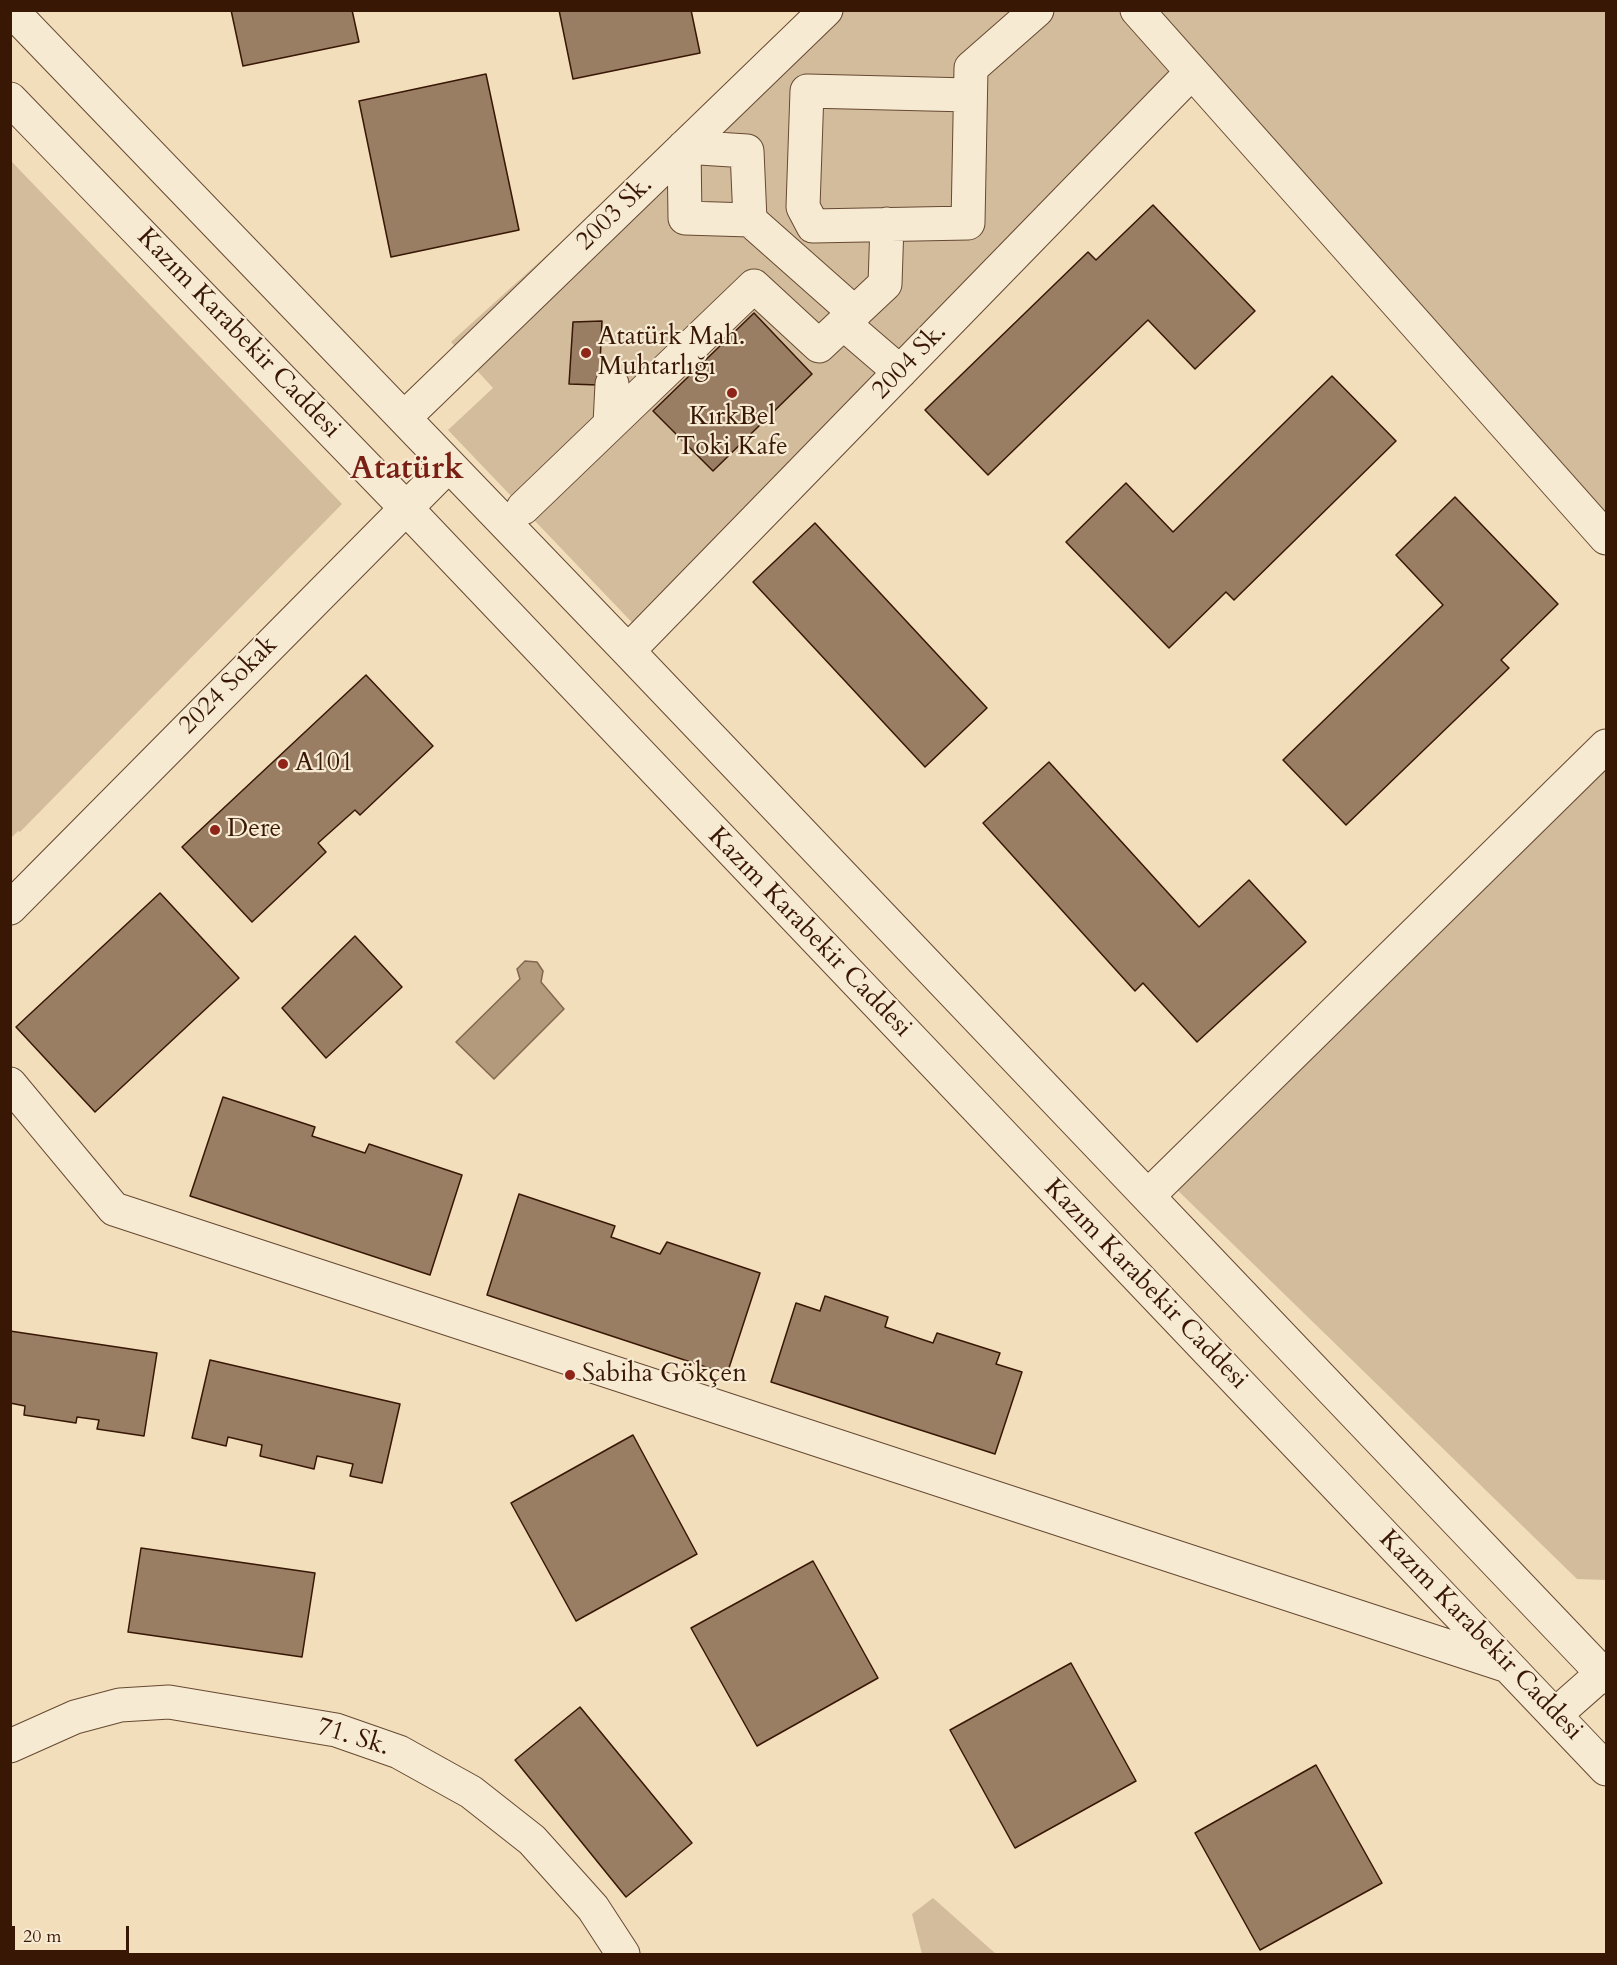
<!DOCTYPE html>
<meta charset="utf-8">
<style>
body{margin:0}
#map{position:relative;width:1617px;height:1965px;overflow:hidden;background:#f2debb;font-family:Cardo,serif}
canvas{display:block}
.frame{position:absolute;inset:0;border:12px solid #381705;pointer-events:none}
.scale{position:absolute;left:12px;top:1926px;width:117px;height:27px;box-sizing:border-box;border:3px solid #381705;border-top:0;padding-left:8px;font-size:18px;line-height:21px;white-space:nowrap;color:#381705;-webkit-text-stroke:4px #f7ead3;paint-order:stroke}
</style>
<div id="map">
<canvas width="1617" height="1965"></canvas>
<div class="frame"></div>
<div class="scale">20 m</div>
</div>
<script>
const context = document.querySelector('canvas').getContext('2d');
context.lineJoin = 'round';
function fill(path, color) { context.fillStyle = color; context.fill(path, 'evenodd'); }
function trace(path, color, width, dash) { context.strokeStyle = color; context.lineWidth = width; context.lineCap = dash ? 'butt' : 'round'; context.setLineDash(dash || []); context.stroke(path); }
function write(font, color, halo, rows, align = 'center') {
  context.font = font + ' Cardo,serif'; context.lineWidth = 4.5; context.setLineDash([]); context.textBaseline = 'middle'; context.strokeStyle = halo; context.fillStyle = color; for (const [text, x, y, turn = 0] of rows) {
    context.save(); context.translate(x, y); context.rotate((+turn || 0) * Math.PI / 180); context.textAlign = isNaN(turn) ? turn : align; if (halo) context.strokeText(text, 0, 0); context.fillText(text, 0, 0); context.restore();
  }
}
fill(new Path2D(`
 M816,11H1137L1191,73L644,635L448,430L493,388L451,342Z
 M1142,11H1606V537Z
 M11,161L342,504L20,832L18,831L11,838Z
 M1606,746V1580L1577,1579L1166,1179Z
 M933,1898L996,1954H922L912,1914Z`), '#d2bc9c');
const water = new Path2D(`
 M525,961L537,962L543,971L541,982L564,1009L494,1079L456,1042L520,979L517,969Z`);
fill(water, '#b39a7d');
trace(water, '#82664d', 1.5);
const building = new Path2D(`
 M231,10H352L359,42L243,66Z
 M559,10H691L700,53L573,79Z
 M486,74L519,230L391,257L359,101Z
 M1153,205L1255,311L1195,369L1148,320L988,475L925,410L1088,252L1096,260Z
 M754,313L812,374L713,471L653,411Z
 M602,321L599,385L569,384L573,322Z
 M1332,376L1396,441L1234,600L1226,592L1169,648L1066,542L1126,483L1173,532Z
 M1455,497L1558,604L1501,660L1509,668L1346,825L1283,760L1443,605L1396,555Z
 M815,523L987,708L925,767L753,582Z
 M366,675L433,746L360,815L355,810L318,843L326,852L252,922L182,847Z
 M1049,762L1199,927L1249,880L1306,942L1197,1042L1143,983L1135,991L983,823Z
 M160,893L239,978L95,1112L16,1027Z
 M355,936L402,987L326,1058L282,1008Z
 M223,1097L315,1127L312,1136L365,1153L369,1144L462,1175L430,1275L190,1196Z
 M519,1194L615,1226L611,1237L660,1254L667,1242L760,1273L727,1374L487,1295Z
 M825,1296L888,1317L885,1327L933,1343L937,1333L1000,1353L996,1364L1022,1372L995,1454L771,1382L796,1303L820,1311Z
 M10,1331L157,1353L144,1436L97,1429L99,1420L77,1417L76,1423L24,1415L25,1406L10,1403Z
 M210,1360L400,1404L382,1483L350,1476L353,1464L317,1456L314,1469L260,1456L262,1445L228,1437L226,1446L192,1438Z
 M633,1435L697,1554L576,1621L511,1503Z
 M141,1548L315,1573L302,1657L128,1632Z
 M813,1561L878,1678L757,1746L691,1628Z
 M1071,1663L1136,1781L1015,1848L950,1730Z
 M580,1707L692,1843L626,1897L515,1760Z
 M1316,1765L1382,1883L1260,1950L1195,1833Z`);
fill(building, '#997e64');
trace(building, '#381705', 1.5);
const minor = new Path2D(`
 M11,10L628,651L1606,1677
 M1137,10L1606,538
 M969,95L807,91L803,207L813,226L968,223L971,68L1037,10
 M10,99L405,507L1606,1769
 M750,220L685,218L684,147L747,151L750,220L855,313
 M843,323L900,372
 M404,418L826,10
 M610,424L612,384
 M523,508L754,286L819,346L885,284L887,224
 M628,651L1191,73
 M10,908L449,465
 M10,1084L114,1209L1505,1665
 M1148,1196L1606,746
 M1555,1715L1606,1670
 M10,1746L75,1717L120,1705L169,1702L336,1730L399,1752L471,1792L532,1840L593,1908L623,1954`);
trace(minor, '#664932', 35);
trace(minor, '#f7ead3', 33);
for (const [x, y, r, color] of [
 [586,353,6,"#8f2418"],
 [732,393,6,"#8f2418"],
 [283,764,6,"#8f2418"],
 [215,830,6,"#8f2418"],
 [570,1375,6,"#8f2418"]
]) { const dot = new Path2D(); dot.arc(x, y, r, 0, 2 * Math.PI); context.fillStyle = color; context.fill(dot); trace(dot, '#f7ead3', 2); }
write('26px', '#381705', '#f7ead3', [
 ["2003 Sk.",615,214,-44],
 ["Kazım Karabekir Caddesi",238,334,46],
 ["2004 Sk.",910,362,-46],
 ["2024 Sokak",229,686,-45],
 ["Kazım Karabekir Caddesi",809,933,46],
 ["Kazım Karabekir Caddesi",1145,1285,46],
 ["Kazım Karabekir Caddesi",1480,1636,46],
 ["71. Sk.",353,1738,17]
]);
write('26px', '#381705', '#f7ead3', [
 ["Atatürk Mah.",598,338],
 ["Muhtarlığı",598,368],
 ["KırkBel",732,418,"center"],
 ["Toki Kafe",732,448,"center"],
 ["A101",295,764],
 ["Dere",227,830],
 ["Sabiha Gökçen",582,1375]
], 'left');
write('bold 32px', '#7a1f14', '#f7ead3', [
 ["Atatürk",407,471]
]);
</script>
